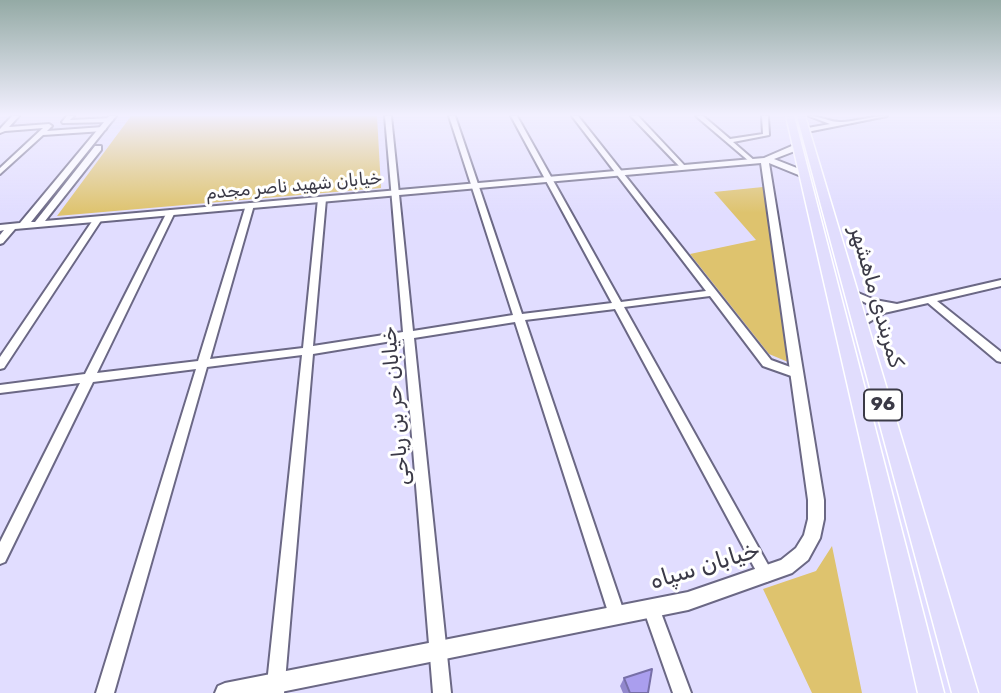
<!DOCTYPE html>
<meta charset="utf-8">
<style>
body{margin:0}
canvas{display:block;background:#e1ddff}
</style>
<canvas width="1001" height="693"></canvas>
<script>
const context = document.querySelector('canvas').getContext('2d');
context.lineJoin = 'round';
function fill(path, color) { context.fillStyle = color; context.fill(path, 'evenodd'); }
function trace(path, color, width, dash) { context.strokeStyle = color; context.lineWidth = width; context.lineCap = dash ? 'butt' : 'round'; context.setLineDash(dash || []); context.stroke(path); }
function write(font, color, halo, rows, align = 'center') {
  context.font = font + ' Rubik,Cairo,sans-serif'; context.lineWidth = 6; context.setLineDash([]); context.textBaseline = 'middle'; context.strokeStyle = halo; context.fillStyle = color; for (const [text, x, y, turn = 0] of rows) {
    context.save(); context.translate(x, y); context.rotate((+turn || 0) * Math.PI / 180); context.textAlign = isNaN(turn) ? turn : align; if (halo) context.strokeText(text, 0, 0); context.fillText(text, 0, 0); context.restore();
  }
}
fill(new Path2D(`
 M131,116H377L381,188L57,216Z
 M763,187L788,362L769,354L690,254L756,240L714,192Z
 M832,546L862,693H812L763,589L816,571Z`), '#dec36e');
const minor = new Path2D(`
 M12,116H19L9,127L49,124L52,126L47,131L103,127L106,129L103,131L43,135L0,174V168L43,128L5,131L0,133V129Z
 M67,116H74L70,120L110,118L113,120L110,122L63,123L62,122Z
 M385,116H391L413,331L513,315L449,116H455L522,314L612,303L511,116H517L621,302L706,291L572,116H578L771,360L801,371L803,374L801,377L797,378L763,366L710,296L624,307L771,570L774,575L771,580L766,582L761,580L615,309L525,320L625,615L623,621L617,623L611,621L609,615L515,322L414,338L451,693H433L404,339L313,354L284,693H266L302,355L207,367L114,693H96L196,369L93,382L5,562L0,564V542L80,383L0,393V385L85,374L167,212L171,210L175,212L97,373L198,361L246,205L250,203L254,205L210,359L303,348L318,199L322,197L326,199L313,346L403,332Z
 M631,116H638L685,166V168H681Z
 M696,116H703L730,139L763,134L762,116H768L769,135L733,142L755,161L750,162Z
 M95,217H98L102,219L4,368L0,369V357Z
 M1001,280V286L937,301L1001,352V362L997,361L928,303L884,313L864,325H856L855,323L856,321L882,308L870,305L846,293L851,290L875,300L897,304Z
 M651,600L657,602L691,693H673L643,608L645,602Z`);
const tertiary = new Path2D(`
 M109,116H116L31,222H35L95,146H101V150L45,221L764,158L794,145H800V149L774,159L807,172V176H801L769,163L824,500V519L820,538L808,560L792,573L688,610L276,693H215L218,686L225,683L688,592L781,560L796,548L804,535L808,519V500L761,163L15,229L3,243L0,244V235L4,230L0,231V225L20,223Z
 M809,116C821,116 832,123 842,122C857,121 871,116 887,116L802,133V129L830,124Z`);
const primary = new Path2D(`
 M786,116H794L944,693H918Z
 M797,116H805L978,693H952Z`);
trace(minor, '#6b6885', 4);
trace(tertiary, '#6b6885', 4);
trace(primary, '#fff', 3);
fill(minor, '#fff');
fill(tertiary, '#fff');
fill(primary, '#e1ddfd');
fill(new Path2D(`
 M624,678L648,693H623L620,686Z`), '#9288cd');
const building = new Path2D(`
 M652,669L648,693H630L624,678Z`);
fill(building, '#aa9eee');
trace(building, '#776fa7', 2);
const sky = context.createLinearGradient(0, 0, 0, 213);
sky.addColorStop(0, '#94aaa5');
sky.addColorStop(0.54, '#f2f0ff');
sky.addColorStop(1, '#f2f0ff00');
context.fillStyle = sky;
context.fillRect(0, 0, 1001, 213);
write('18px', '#3b3a47', '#fff', [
 ["خیابان شهید ناصر مجدم",294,186,-5]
]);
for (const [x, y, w] of [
 [883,405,38]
]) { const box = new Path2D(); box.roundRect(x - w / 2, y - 15.5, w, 31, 5); context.fillStyle = '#fff'; context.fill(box); trace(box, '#3b3a47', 2); }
write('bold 19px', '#3b3a47', null, [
 ["96",883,405]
]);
write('21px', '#3b3a47', '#fff', [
 ["کمربندی ماهشهر",876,297,74],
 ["خیابان حر بن ریاحی",396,406,-95]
]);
write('24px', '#3b3a47', '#fff', [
 ["خیابان سپاه",705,566,-17]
]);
</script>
